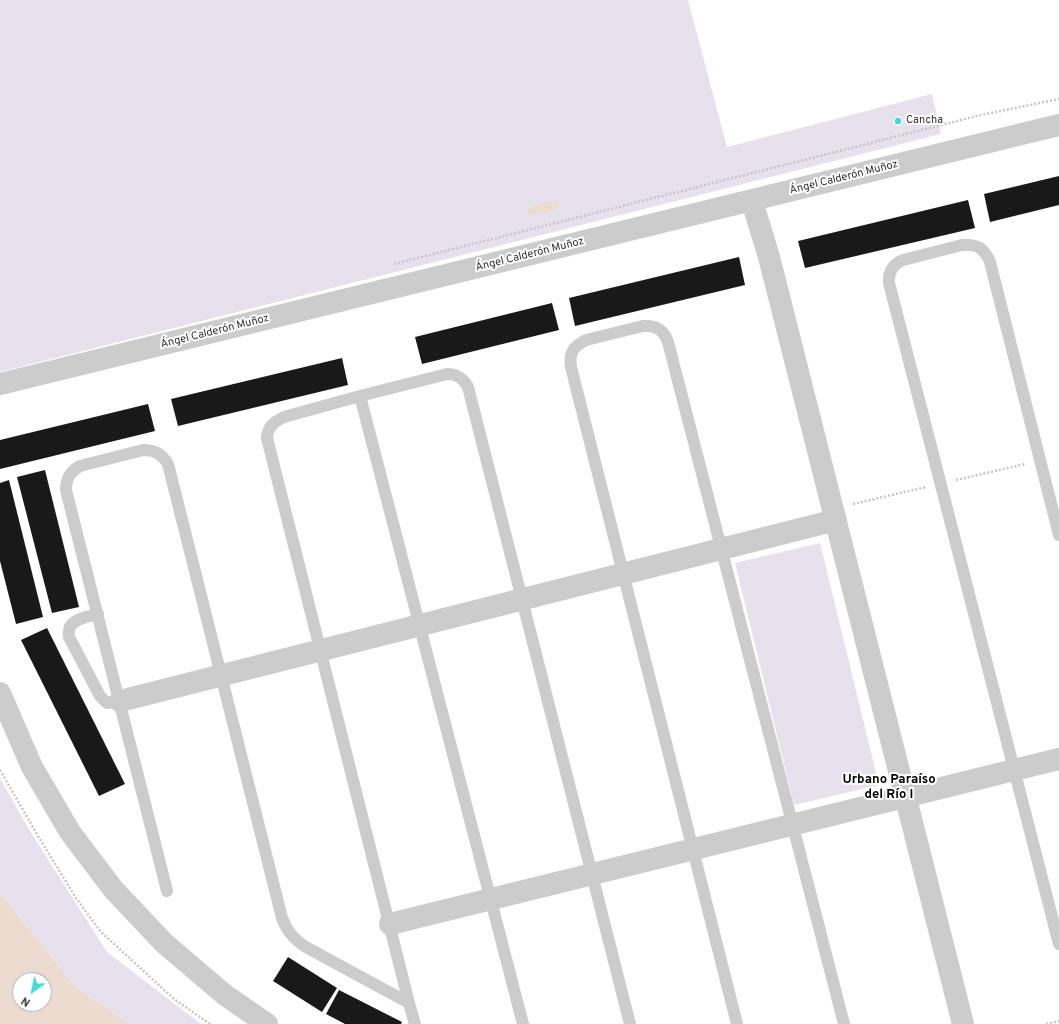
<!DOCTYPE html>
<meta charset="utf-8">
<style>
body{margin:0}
#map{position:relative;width:1059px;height:1024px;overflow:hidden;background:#fff;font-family:Overpass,sans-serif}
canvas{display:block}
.north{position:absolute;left:12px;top:972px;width:40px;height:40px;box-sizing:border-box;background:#fff;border:1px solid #adadad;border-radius:50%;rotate:213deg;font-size:11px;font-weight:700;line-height:16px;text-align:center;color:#323232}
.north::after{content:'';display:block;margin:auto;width:14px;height:18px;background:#41dcd8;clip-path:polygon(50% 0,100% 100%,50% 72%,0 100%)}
</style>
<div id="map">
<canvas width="1059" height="1024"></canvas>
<div class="north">N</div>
</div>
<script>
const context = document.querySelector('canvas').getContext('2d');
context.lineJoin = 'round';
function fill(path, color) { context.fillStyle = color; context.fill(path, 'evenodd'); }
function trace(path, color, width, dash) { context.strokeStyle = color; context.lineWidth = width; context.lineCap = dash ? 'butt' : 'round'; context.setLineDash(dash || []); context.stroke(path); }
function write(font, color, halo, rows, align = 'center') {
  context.font = font + ' Overpass,sans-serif'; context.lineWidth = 4; context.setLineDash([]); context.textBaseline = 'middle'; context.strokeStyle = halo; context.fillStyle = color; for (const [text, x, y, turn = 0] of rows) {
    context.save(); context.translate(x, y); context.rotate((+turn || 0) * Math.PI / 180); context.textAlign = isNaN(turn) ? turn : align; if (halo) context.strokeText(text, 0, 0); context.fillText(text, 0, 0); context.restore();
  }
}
fill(new Path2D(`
 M0,0H688L727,147L932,94L941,134L0,372Z
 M820,543L879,785L794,805L735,563Z
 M0,778L28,828L107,952L201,1024H130L76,987L0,893Z`), '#e7e1ed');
fill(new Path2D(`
 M551,201H558L560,205C552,213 539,215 528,215L527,213C532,205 542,203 551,201Z
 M0,893L76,987L130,1024H0ZM20,980H44V1004H20Z`), '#ecdbcf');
fill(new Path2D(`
 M1059,176V205L990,222L984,194Z
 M968,200L975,228L805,268L798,241Z
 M739,257L745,285L575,326L569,298Z
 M552,303L559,330L422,364L415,337Z
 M342,358L348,385L178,426L171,399Z
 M148,404L155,431L0,469V440Z
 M45,470L79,607L52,613L17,477Z
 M9,480L43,617L16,624L0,561V483Z
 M47,628L125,784L99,796L21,640Z
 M288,957L337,988L322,1012L273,981Z
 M339,990L402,1022L401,1024H345L326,1014Z`), '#191919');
trace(new Path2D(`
 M394,264L981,115L1059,99
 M956,480L1025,464
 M853,504L926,487
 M0,770L38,836L76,898L101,932L174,999L210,1024
 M1046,1024L1059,1021`), '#c6c6c6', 2.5, [2, 2]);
trace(new Path2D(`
 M360,396L523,1024
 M1059,535L990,262C984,248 978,244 962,245L903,260C893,264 888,272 889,283L1059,944
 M98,614C84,618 66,619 69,637L100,696L107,703L120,701
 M167,891L66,490C66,478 70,472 80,466L143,450C155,450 162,454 168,464L282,918C287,931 293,938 304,946L409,1003L267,438C268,426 274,422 284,417L360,396L447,374C457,374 463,378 468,387L630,1024
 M409,1003L415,1024
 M737,1024L571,367C569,352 573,347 586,340L643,326C656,325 664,330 668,342L844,1024`), '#ccc', 12);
trace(new Path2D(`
 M752,201L769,257L963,1024
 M0,384L1059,125
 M0,693L32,767L70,832L113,889L164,943L225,995L267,1024
 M120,701L836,520
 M390,924L1059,759`), '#ccc', 22);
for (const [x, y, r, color] of [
 [898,121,4,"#41dcd8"]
]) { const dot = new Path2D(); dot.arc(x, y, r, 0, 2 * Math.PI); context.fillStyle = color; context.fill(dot); trace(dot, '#fff', 1.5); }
write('11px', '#323232', '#fff', [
 ["Cancha",906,121]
], 'left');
write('11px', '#323232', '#fff', [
 ["Ángel Calderón Muñoz",844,178,-14],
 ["Ángel Calderón Muñoz",530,255,-14],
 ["Ángel Calderón Muñoz",215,332,-14]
]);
write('bold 13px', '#000', '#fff', [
 ["Urbano Paraíso",889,780],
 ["del Río I",889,795]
]);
</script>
